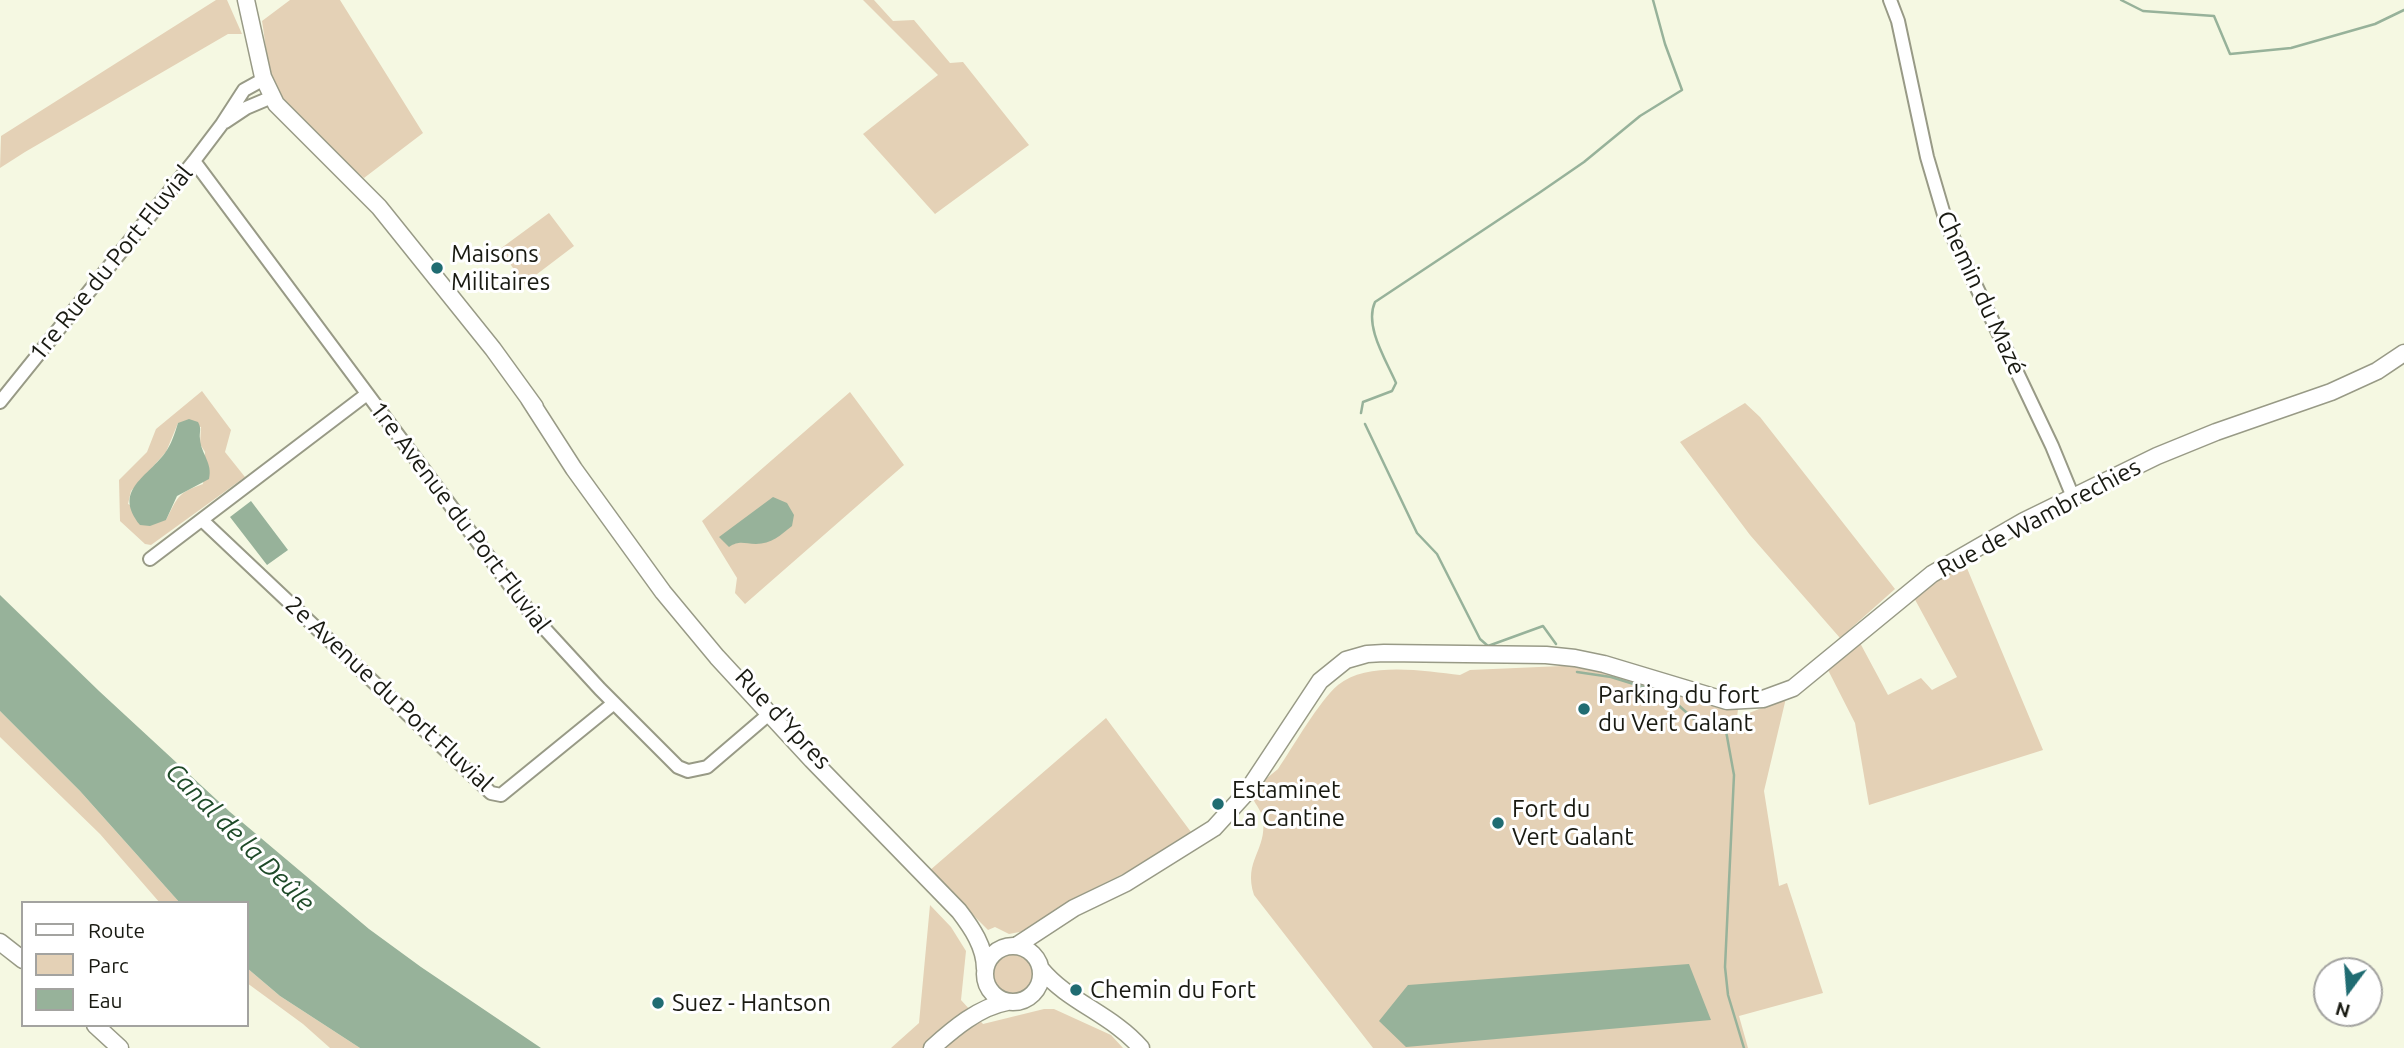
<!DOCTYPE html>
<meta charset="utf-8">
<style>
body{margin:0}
#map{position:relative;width:2404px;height:1048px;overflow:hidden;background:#f5f8e2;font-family:Ubuntu,sans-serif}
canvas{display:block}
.legend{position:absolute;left:21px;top:901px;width:228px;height:126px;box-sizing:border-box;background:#fff;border:2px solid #a3a3a0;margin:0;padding:9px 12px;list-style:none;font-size:21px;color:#191a12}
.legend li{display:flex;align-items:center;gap:14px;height:35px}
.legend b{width:35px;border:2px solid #a3a3a0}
.north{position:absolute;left:2313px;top:957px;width:70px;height:70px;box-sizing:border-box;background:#fff;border:2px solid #a3a3a0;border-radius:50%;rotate:196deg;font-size:19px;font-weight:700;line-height:28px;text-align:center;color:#191a12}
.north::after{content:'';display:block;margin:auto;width:24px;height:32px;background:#206c72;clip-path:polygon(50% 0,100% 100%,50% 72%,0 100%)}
</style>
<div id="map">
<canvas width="2404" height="1048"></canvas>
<ul class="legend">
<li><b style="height:9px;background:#fff"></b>Route</li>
<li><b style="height:19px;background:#e4d1b6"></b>Parc</li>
<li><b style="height:19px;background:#97b29a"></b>Eau</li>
</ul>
<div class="north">N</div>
</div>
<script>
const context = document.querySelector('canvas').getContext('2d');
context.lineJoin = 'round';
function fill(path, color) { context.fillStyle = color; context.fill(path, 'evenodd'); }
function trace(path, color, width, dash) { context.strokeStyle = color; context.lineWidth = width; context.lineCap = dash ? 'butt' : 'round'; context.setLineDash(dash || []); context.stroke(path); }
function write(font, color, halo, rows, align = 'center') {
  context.font = font + ' Ubuntu,sans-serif'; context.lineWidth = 6; context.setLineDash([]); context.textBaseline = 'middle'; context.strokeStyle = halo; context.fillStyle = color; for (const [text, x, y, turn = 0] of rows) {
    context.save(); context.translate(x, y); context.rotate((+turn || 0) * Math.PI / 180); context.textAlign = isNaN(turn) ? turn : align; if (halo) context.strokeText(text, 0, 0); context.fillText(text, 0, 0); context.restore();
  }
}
fill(new Path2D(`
 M216,0H227L242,34H228L25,152L0,168L1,136Z
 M290,0H340L423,133L364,178C333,151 282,115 271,74C266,57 265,38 262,21Z
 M863,0H874L893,21L914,20L950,63L963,62L1029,145L935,214L863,134L938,75Z
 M549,213L574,246L524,284L500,249Z
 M202,391L231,430L225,452L245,477L151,545L145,544L120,521L119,480L147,452L156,429ZM178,423L201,427L200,444L205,452L203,484C177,493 178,497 166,520L128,504L131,491L166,452Z
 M850,392L904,465L745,604L735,593L737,578L702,521Z
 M1745,403L1760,417L1895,589L1840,638L1750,535L1680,442Z
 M1964,561L2043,750L1869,805L1855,723L1828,670L1859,641L1888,695L1921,678L1932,690L1957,677L1912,594Z
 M1585,665L1738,709L1737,718L1786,698L1764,791L1779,886L1787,883L1823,993L1739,1016L1748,1048H1373L1254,895C1243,860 1267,851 1263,819C1262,812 1256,805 1253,799L1267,778L1278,769C1293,747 1319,701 1338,685C1367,661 1425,671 1460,675L1470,670Z
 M0,711L80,791L180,903H160L100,834L0,737Z
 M1106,718L1191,832L1127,872L1076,897L1035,929L1009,934L995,927L988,930L929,871Z
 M930,905L951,927L966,951L961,1000L983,1024L1044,1009H1054L1111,1035L1123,1048H891L919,1023Z
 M990 975a23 23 0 1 1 46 0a23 23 0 1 1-46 0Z
 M247,968L280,996L360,1048H330L303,1024L247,983Z`), '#e4d1b6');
fill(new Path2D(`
 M189,419L198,422C202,429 199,432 200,439C201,454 213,463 209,479L177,496L166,520L150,526L140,525C113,491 145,479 165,453C171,445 175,433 178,423Z
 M773,497L787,503L794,515L792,526C781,535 771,544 756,544C744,544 740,540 729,547L719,537Z
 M251,501L288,550L267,565L230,517Z
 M0,595L99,691L230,812L369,929L421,967L541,1048H360L280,996L247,968V903H180L80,791L0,711Z
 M1689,964L1711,1020L1406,1047L1379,1021L1408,985Z`), '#97b29a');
trace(new Path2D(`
 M2121,0L2143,11L2214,16L2230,54L2291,48L2375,24L2404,10
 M1361,413L1363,402L1392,391L1396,383C1386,360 1364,326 1375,302L1539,193L1584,162L1640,116L1682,90L1665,44L1653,0
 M1365,424L1417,533L1437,554L1480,639L1488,646L1543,626L1556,644
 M1577,672L1611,677L1666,694L1696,721L1719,718L1724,720L1734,775L1725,967L1728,995L1744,1048`), '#97b29a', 2.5);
const minor = new Path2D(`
 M1890,0L1898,21L1927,157L1947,225L2052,446L2073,497
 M225,122L246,108L272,97
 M194,161L532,615L600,689L678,767L688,771L707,767L769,714
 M0,402L194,161L222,124L244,90L264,79
 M203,521L491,793L501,795L614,703
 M150,559L367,394`);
const major = new Path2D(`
 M246,0L263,77L276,104L379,207L493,349L535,407
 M529,399L574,469L663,592L717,657L812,760L959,911C972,928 985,947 985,969
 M0,942L23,960
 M985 974a28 28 0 1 1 56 0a28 28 0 1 1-56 0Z
 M1016,946L1074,908L1126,883L1214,828L1246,793L1320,681L1346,660L1367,654L1384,653L1546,655L1575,658L1604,664L1727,701L1763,699L1793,688L1932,574L2024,521L2157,456L2216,432L2331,392L2377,371L2404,353
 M1041,969C1068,1002 1113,1015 1141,1048
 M95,1025L120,1048
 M932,1048C953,1029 979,1007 1007,1002`);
trace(minor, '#989a86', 16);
trace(major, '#989a86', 19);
trace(minor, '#fff', 12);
trace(major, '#fff', 16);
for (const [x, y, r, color] of [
 [437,268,7,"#206c72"],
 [1584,709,7,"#206c72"],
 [1218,804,7,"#206c72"],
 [1498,823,7,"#206c72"],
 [1076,990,7,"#206c72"],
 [658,1003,7,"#206c72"]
]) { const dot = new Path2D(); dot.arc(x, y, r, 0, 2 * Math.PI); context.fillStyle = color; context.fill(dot); trace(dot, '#fff', 2.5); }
write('24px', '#191a12', '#fff', [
 ["Maisons",451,254],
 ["Militaires",451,282],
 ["Parking du fort",1598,695],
 ["du Vert Galant",1598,723],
 ["Estaminet",1232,790],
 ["La Cantine",1232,818],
 ["Fort du",1512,809],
 ["Vert Galant",1512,837],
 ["Chemin du Fort",1090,990],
 ["Suez - Hantson",672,1003]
], 'left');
write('24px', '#191a12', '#fff', [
 ["1re Rue du Port Fluvial",111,263,-51],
 ["Chemin du Mazé",1981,293,65],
 ["1re Avenue du Port Fluvial",460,517,53],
 ["Rue de Wambrechies",2039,518,-28],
 ["2e Avenue du Port Fluvial",389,694,43],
 ["Rue d'Ypres",783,719,47]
]);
write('italic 26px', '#1e4a28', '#fff', [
 ["Canal de la Deûle",240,837,45]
]);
</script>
